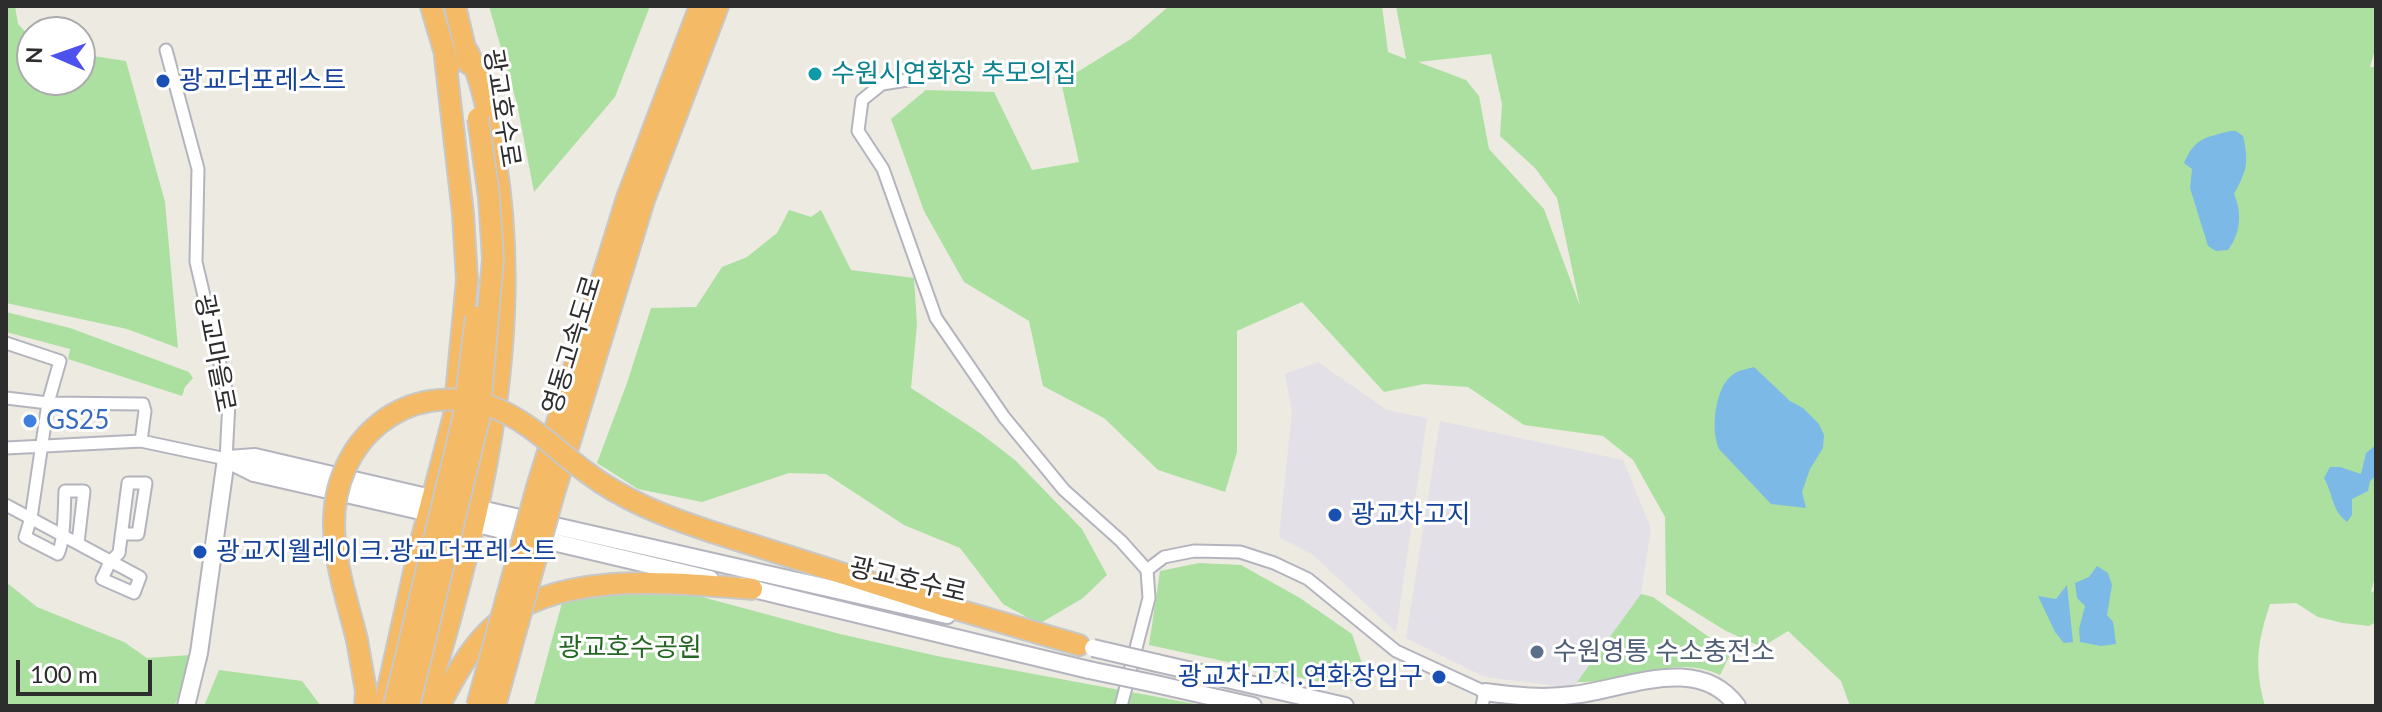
<!DOCTYPE html>
<meta charset="utf-8">
<style>
body{margin:0}
#map{position:relative;width:2382px;height:712px;overflow:hidden;background:#edeae1;font-family:Lato,sans-serif}
canvas{display:block}
.frame{position:absolute;inset:0;border:8px solid #2d2d2d;pointer-events:none}
.north{position:absolute;left:16px;top:16px;width:80px;height:80px;box-sizing:border-box;background:#fff;border:2px solid #ababab;border-radius:50%;rotate:272deg;font-size:22px;font-weight:700;line-height:32px;text-align:center;color:#2d2d2d}
.north::after{content:'';display:block;margin:auto;width:28px;height:36px;background:#4d51ee;clip-path:polygon(50% 0,100% 100%,50% 72%,0 100%)}
.scale{position:absolute;left:16px;top:660px;width:136px;height:36px;box-sizing:border-box;border:4px solid #2d2d2d;border-top:0;padding-left:10px;font-size:24px;line-height:28px;white-space:nowrap;color:#2d2d2d;-webkit-text-stroke:6px #fff;paint-order:stroke}
</style>
<div id="map">
<canvas width="2382" height="712"></canvas>
<div class="frame"></div>
<div class="north">N</div>
<div class="scale">100 m</div>
</div>
<script>
const context = document.querySelector('canvas').getContext('2d');
context.lineJoin = 'round';
function fill(path, color) { context.fillStyle = color; context.fill(path, 'evenodd'); }
function trace(path, color, width, dash) { context.strokeStyle = color; context.lineWidth = width; context.lineCap = dash ? 'butt' : 'round'; context.setLineDash(dash || []); context.stroke(path); }
function write(font, color, halo, rows, align = 'center') {
  context.font = font + ' Lato,"Noto Sans KR",sans-serif'; context.lineWidth = 6; context.setLineDash([]); context.textBaseline = 'middle'; context.strokeStyle = halo; context.fillStyle = color; for (const [text, x, y, turn = 0] of rows) {
    context.save(); context.translate(x, y); context.rotate((+turn || 0) * Math.PI / 180); context.textAlign = isNaN(turn) ? turn : align; if (halo) context.strokeText(text, 0, 0); context.fillText(text, 0, 0); context.restore();
  }
}
fill(new Path2D(`
 M1318,362L1387,410L1427,418L1396,632L1313,555L1279,537L1292,412L1285,374Z
 M1440,421L1623,460L1651,528L1641,594L1573,688L1485,677L1406,638Z`), '#e3e0e7');
fill(new Path2D(`
 M6,6H15L18,24L32,39V80H80V54L126,61L165,202L178,348L127,329L6,303Z
 M489,6H650L615,97L534,192L517,104Z
 M1169,6H1382L1388,52L1406,59L1396,6H2376V46L2370,67H2376V572L2371,593L2376,589V622L2369,626L2343,623L2318,617L2296,603L2270,604C2257,644 2254,666 2265,706H1850L1841,681L1788,631L1762,647L1726,631L1666,594L1665,517L1633,460L1603,436L1524,425L1468,387L1424,384L1384,392L1302,302L1237,331V452L1225,492L1158,470L1104,418L1043,386L1029,321L964,282L924,211L891,119L926,90L994,92L1032,170L1079,162L1061,82L1131,39ZM1491,54L1502,104L1500,136L1535,168L1557,198L1580,306L1544,209L1489,149L1479,96L1466,80L1418,62Z
 M789,210L811,217L821,210L851,270L914,278L917,324L911,388L980,433L1015,460L1082,529L1107,575L1083,598L1039,624L1003,604L960,548L904,525L826,474L789,473L702,502L638,489L597,463L627,383L651,308L696,307L722,267L747,257L777,233Z
 M6,312L70,328L189,372L193,378L185,387L182,396L68,359L70,349L6,332Z
 M1199,563L1241,565L1300,598L1352,634L1367,678L1334,685L1149,645L1160,571Z
 M6,582L37,607L124,642L147,658L190,655L185,685L174,706H6Z
 M604,590H676L840,634L937,656L1206,706H534L563,599Z
 M1641,594L1653,597L1731,653L1720,675C1675,653 1624,683 1577,682Z
 M219,670L302,681L321,706H204Z`), '#ace0a1');
fill(new Path2D(`
 M2230,131H2236L2243,136C2249,163 2247,170 2234,194C2242,212 2241,233 2228,250L2216,251L2208,246L2190,188L2192,169L2184,163C2195,138 2204,138 2230,131Z
 M1754,367L1790,401L1803,408L1819,424L1824,435L1823,448L1810,469L1802,492L1806,508L1771,504L1719,449C1710,430 1715,384 1735,373C1740,370 1748,369 1754,367Z
 M2376,445V476L2370,481L2368,491L2352,499V515L2347,522C2331,509 2334,496 2324,478L2330,467H2340L2361,474L2366,453Z
 M2097,566L2108,573L2112,585L2107,615L2113,622L2116,644L2101,646L2080,642L2079,629L2085,606L2077,598L2075,583L2089,577Z
 M2067,585L2073,642L2064,643L2055,632L2038,596L2056,599Z`), '#7cb9e7');
const street = new Path2D(`
 M920,78L882,84L862,100L858,131L883,169L936,318L1004,417L1064,490L1121,541L1147,570L1149,598L1121,706
 M6,343L60,361L48,403L31,518L25,537L58,554C65,539 64,508 65,491H84L78,543
 M6,398L48,403L143,404L145,411L141,441
 M6,448L141,441L226,459L229,402L196,262L198,169L166,50
 M6,505C51,529 95,553 140,577L134,593L102,579L110,562L119,553L128,483H146L138,534H122
 M1147,570L1164,557L1194,551L1240,552L1274,563L1308,579L1396,651L1485,692L1482,706`);
const secondary = new Path2D(`
 M226,459L254,473L438,515
 M228,459L255,457L444,501
 M467,506L947,615
 M464,521L710,579
 M741,586L1089,670
 M1157,663L1345,706
 M1151,683L1253,706
 M1485,692C1515,696 1543,699 1573,695C1626,689 1698,653 1737,706
 M186,706L199,653L226,459`);
const highway = new Path2D(`
 M431,6L449,67
 M455,6L469,64
 M537,487L627,198L700,6
 M554,493L644,200L718,6
 M712,532L945,606L1079,645
 M357,640L366,691L365,706
 M384,706L420,545L454,415L467,280L463,214L445,57
 M425,706C478,529 526,342 495,157C489,120 484,85 468,52
 M439,706C455,677 469,648 495,625C559,569 674,583 752,589`);
trace(street, '#b4b4bf', 15);
trace(secondary, '#b4b4bf', 20);
trace(highway, '#c8c8c8', 24);
trace(street, '#fff', 11);
trace(secondary, '#fff', 16);
trace(highway, '#f4ba65', 20);
const secondaryBridge = new Path2D(`
 M1093,648L1157,663
 M1089,670L1151,683`);
const highwayBridge = new Path2D(`
 M357,640C348,603 335,566 334,527C332,440 406,377 492,407C528,420 556,450 586,472C624,501 667,517 712,532
 M394,706L464,415L476,317
 M409,706L479,419L493,259L489,197L478,118
 M477,706L537,487
 M495,706L554,493`);
trace(secondaryBridge, '#b4b4bf', 20, []);
trace(highwayBridge, '#c8c8c8', 24, []);
trace(secondaryBridge, '#fff', 16);
trace(highwayBridge, '#f4ba65', 20);
for (const [x, y, r, color] of [
 [815,74,8,"#0f9aa8"],
 [163,81,8,"#1a4fb4"],
 [30,421,8,"#3f7fe0"],
 [1335,515,8,"#1a4fb4"],
 [200,552,8,"#1a4fb4"],
 [1537,652,8,"#5c6f8a"],
 [1439,677,8,"#1a4fb4"]
]) { const dot = new Path2D(); dot.arc(x, y, r, 0, 2 * Math.PI); context.fillStyle = color; context.fill(dot); trace(dot, '#fff', 3); }
write('26px', '#0d838f', '#fff', [
 ["수원시연화장 추모의집",831,74]
], 'left');
write('26px', '#164399', '#fff', [
 ["광교더포레스트",179,81],
 ["광교차고지",1351,515],
 ["광교지웰레이크.광교더포레스트",216,552],
 ["광교차고지.연화장입구",1423,677,"right"]
], 'left');
write('26px', '#2d2d2d', '#fff', [
 ["광교호수로",502,108,81],
 ["영동고속도로",572,345,-73],
 ["광교마을로",215,353,79],
 ["광교호수로",908,580,13]
]);
write('26px', '#366cbe', '#fff', [
 ["GS25",46,421]
], 'left');
write('26px', '#236720', '#fff', [
 ["광교호수공원",630,648]
]);
write('26px', '#4e5e75', '#fff', [
 ["수원영통 수소충전소",1553,652]
], 'left');
</script>
